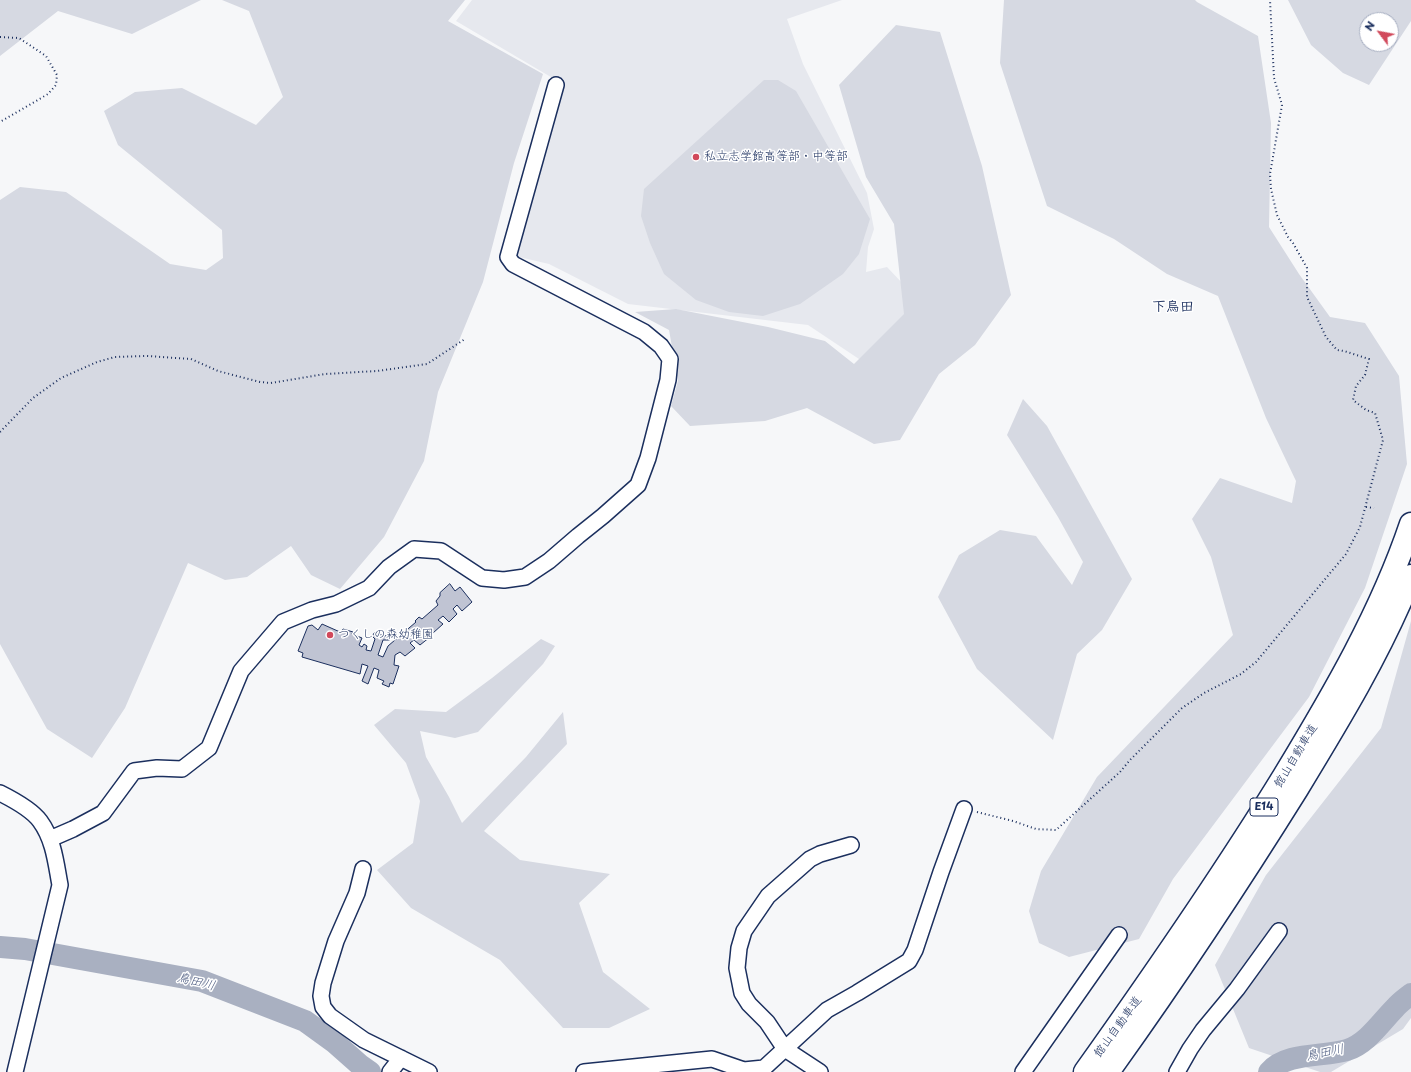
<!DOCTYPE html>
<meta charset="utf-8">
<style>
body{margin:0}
#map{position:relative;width:1411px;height:1072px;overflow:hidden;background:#f6f7f9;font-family:"Playpen Sans",sans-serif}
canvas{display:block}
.north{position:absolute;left:1359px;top:12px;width:40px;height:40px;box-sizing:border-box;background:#fff;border:1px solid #a4acbf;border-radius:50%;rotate:302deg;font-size:11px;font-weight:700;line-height:16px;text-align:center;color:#1b2f5e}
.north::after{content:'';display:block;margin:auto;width:14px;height:18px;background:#d1495b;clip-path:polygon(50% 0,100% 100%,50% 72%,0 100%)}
</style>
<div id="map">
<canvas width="1411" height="1072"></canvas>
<div class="north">N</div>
</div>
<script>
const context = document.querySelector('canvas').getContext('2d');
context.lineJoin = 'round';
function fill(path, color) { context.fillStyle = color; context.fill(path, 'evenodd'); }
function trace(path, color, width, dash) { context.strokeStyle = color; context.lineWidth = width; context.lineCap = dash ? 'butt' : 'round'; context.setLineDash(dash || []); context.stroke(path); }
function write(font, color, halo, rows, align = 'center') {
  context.font = font + ' "Playpen Sans","Klee One",sans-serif'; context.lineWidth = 3; context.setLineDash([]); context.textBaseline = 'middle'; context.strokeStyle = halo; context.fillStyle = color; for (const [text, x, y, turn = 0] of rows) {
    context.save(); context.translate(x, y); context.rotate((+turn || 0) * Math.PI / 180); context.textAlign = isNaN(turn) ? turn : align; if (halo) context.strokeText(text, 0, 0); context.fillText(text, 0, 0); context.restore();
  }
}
fill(new Path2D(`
 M472,0H842L787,19L803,64L867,193L874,229L868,247L866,272L887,267L922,304L865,363L808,325L628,304L549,264L515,256L561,83L456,21Z`), '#e6e8ee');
fill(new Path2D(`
 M0,0H201L132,34L58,11L0,56Z
 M222,0H465L448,21L543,74L514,163L483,282L438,392L424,461L384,537L340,589L311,575L291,546L247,577L225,580L188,563L125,708L92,758L47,729L0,644V200L20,187L66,192L170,264L206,270L223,258L222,230L118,145L104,111L135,92L182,88L256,125L283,97L249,11Z
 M1004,0H1195L1197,2L1258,36L1271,123L1269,227L1299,274L1330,317L1365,323L1399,376L1407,464L1365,588L1309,697L1173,879L1139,939L1069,957L1039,943L1029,911L1041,871L1097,777L1233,635L1211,557L1192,519L1220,478L1292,503L1296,481L1266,418L1218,296L1167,274L1114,239L1047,206L1000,63Z
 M1288,0H1411V21L1369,85L1343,73L1311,45ZM1367,20H1391V44H1367Z
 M896,25L940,32L982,166L1011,295L975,345L939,374L900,440L874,444L807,408L765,421L690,426L671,406L678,381L669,330L635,312L676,309L768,327L825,341L854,364L904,314L894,224L866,177L839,85Z
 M764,80H778L796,91L870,219L859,254L843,274L800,304L763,316L729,312L696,300L664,274L650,243L641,216L644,189Z
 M1023,399L1047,426L1132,579L1102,630L1077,654L1053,740L977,669L938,597L959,555L1000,530L1036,536L1072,585L1083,562L1058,517L1007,435Z
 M1411,621V1018L1403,1029L1331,1072H1320L1249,1048L1215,965L1266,875L1381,728Z
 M541,639L555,646L543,664L478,732L455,738L420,731L426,757L449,797L462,823L526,757L563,712L567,744L484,831L520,860L610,874L579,903L603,972L650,1009L609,1028H563L500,960L411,908L377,870L413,843L420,801L406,763L374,725L395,709L446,712L492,678Z`), '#d6d9e2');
trace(new Path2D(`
 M0,947L25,949L202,981L305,1021L334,1042L360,1065L370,1072
 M1269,1072C1286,1052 1324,1057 1347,1050C1367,1044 1381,1022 1395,1008C1399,1003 1406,998 1411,994`), '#a9b0c1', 22);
const building = new Path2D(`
 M450,584L455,591L460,587L472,602L462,611L457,605L453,609L457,614L449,622L443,616L438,620L443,624L433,633L429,628L425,632L430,637L420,645L414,640L410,643L415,648L405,656L400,652L395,655L394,665L399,666L393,684L390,683L389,687L382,684L384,681L377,678L379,670L374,668L368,684L362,681L368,666L362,664L360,674L302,657L303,653L298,651L308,626L312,625L318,630L322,624L340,632L343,629L353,632L352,634L362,638L359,645L362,647L364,644L367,646L366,650L371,651L375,639L372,636L375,632L384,636L390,635V640H383L378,655L383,657L388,646L416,622L415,621L419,617L422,619L438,605L436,601L440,596V593Z`);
fill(building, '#c0c4d3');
trace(building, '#1b2f5e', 1);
const minor = new Path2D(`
 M0,793C12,799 32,810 40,821C54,840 56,864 60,885L15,1072
 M50,839L73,829L103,813L134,771L157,768L182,769L209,748L241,671L283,622L312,610L336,604L369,588L389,567L414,549L441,551L482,578L504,580L525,577L549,561L578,536L603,516L638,485L648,458L668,380L670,359L661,346L644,332L513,264L508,257L556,85
 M363,869L357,893L336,941L323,983L321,996L323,1007L330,1016L364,1040L429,1072
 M390,1072L401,1058
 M584,1072L712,1059L744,1070L764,1068L827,1010L857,993L909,961L915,950L941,872L964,809
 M820,1072L785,1049L767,1022L749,1004L742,993L737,968L739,948L744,931L768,896L810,859L820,854L851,845
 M1023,1072L1119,935
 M1177,1072L1190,1049L1203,1030L1237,989L1279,931`);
const highway = new Path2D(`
 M1085,1072C1154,975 1222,877 1284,776C1333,695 1381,613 1411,524
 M1108,1072C1174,980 1237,885 1297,789C1339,720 1381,651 1411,576`);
trace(minor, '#1b2f5e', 18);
trace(highway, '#1b2f5e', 25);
trace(new Path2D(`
 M0,37L19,38L46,56L57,75L56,85L48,94L0,122
 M0,432L33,398L61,378L97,362L115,357L147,356L191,359L218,371L260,382L271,383L325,374L377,371L427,364L465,339
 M1366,507L1374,508
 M977,812L1013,821L1036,829L1056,830L1120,772L1130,760L1182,708L1204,693L1241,674L1256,662L1346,554L1360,527L1383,440L1375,413L1366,410L1353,400L1356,386L1365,375L1369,359L1344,351L1337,350L1326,337L1307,297V268L1293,243L1288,237L1277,215L1271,189L1270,174L1282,105L1274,78L1270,0`), '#1b2f5e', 2, [1, 3]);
trace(minor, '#fff', 15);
trace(highway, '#fff', 22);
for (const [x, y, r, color] of [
 [696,157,4,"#d1495b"],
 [330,635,4,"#d1495b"]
]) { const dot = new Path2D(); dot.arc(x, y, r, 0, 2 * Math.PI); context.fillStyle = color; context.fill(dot); trace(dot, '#fff', 1.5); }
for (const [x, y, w] of [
 [1264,807,28]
]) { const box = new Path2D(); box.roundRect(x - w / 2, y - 9, w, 18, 3); context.fillStyle = '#fff'; context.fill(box); trace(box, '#1b2f5e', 1); }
write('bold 11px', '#1b2f5e', null, [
 ["E14",1264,807]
]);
write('12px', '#1b2f5e', '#fff', [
 ["私立志学館高等部・中等部",704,157],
 ["つくしの森幼稚園",338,635]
], 'left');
write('12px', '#1b2f5e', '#fff', [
 ["館山自動車道",1296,756,-59],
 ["館山自動車道",1118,1027,-54]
]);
write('italic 13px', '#4d5c81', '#fff', [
 ["鳥田川",196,982,14],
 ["鳥田川",1325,1053,-11]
]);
write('bold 14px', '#1b2f5e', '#fff', [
 ["下烏田",1173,307]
]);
</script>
